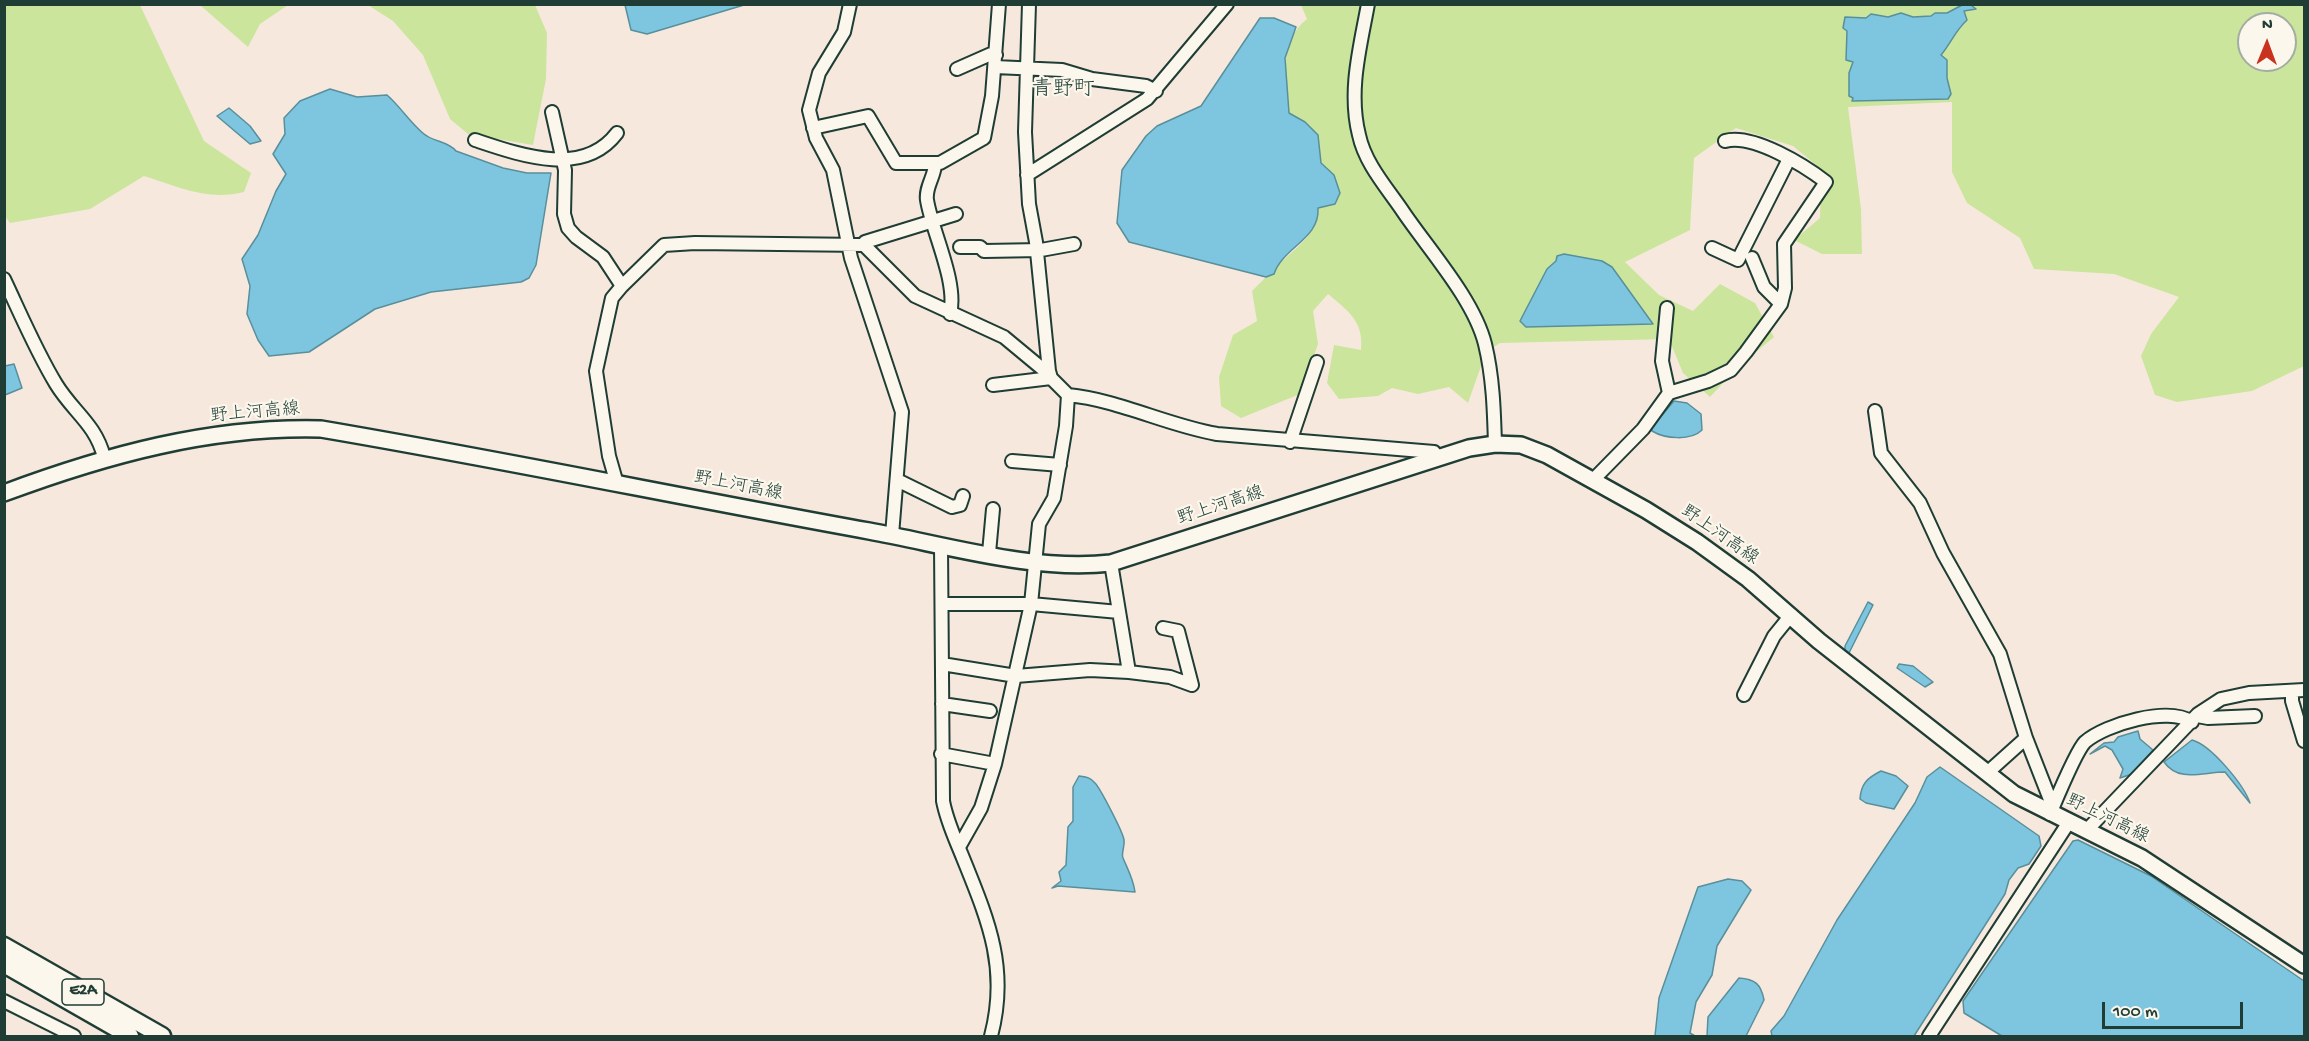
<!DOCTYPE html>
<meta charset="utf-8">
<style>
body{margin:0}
#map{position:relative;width:2309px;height:1041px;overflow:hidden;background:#f7e8de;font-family:"Gochi Hand",sans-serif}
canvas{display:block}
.frame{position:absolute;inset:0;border:6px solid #1f3d34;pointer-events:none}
.north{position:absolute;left:2237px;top:12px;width:60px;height:60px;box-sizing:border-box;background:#fbf7ec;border:2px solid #a3ada2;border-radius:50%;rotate:1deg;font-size:16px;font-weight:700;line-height:24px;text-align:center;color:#1f3d34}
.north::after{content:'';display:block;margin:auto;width:21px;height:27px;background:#c8321e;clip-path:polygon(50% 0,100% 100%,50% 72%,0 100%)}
.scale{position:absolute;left:2102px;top:1002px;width:141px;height:27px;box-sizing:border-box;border:3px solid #1f3d34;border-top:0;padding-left:8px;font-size:18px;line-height:21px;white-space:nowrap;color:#1f3d34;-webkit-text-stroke:4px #fbf7ec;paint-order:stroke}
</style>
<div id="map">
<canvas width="2309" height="1041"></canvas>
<div class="frame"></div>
<div class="north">N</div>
<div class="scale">100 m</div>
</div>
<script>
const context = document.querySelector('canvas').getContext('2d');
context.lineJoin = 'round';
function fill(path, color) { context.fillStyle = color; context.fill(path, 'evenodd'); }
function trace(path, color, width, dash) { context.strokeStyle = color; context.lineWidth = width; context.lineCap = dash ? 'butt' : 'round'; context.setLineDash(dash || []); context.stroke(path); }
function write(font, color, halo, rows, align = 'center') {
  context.font = font + ' "Gochi Hand","Klee One",sans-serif'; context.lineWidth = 4.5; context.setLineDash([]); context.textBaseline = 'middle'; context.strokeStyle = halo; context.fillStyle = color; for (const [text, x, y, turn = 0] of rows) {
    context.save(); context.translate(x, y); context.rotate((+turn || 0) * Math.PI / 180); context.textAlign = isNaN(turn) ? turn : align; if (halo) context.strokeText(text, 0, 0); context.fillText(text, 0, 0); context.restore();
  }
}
fill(new Path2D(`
 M4,5H140L204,141L251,173L244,192C208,201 179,187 144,176L90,209L10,223L4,215Z
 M200,5H288L260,24L248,47Z
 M368,5H535L547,33L546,79L533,145L468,134L450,119L423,55L393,21Z
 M1301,5H2304V366L2252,391L2177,402L2155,395L2141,356L2151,334L2179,297L2114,274L2034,269L2020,238L1967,203L1952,172V102L1848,107L1861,209L1862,254H1822L1794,240L1820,218L1821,169L1793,146L1736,128L1694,158L1690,230L1625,262L1659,295L1693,311L1720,284L1755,303L1774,337L1739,366L1710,397L1683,373L1669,339L1500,343L1486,352L1468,403L1449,387L1418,394L1392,388L1378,396L1339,399L1327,383L1334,345L1361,350C1364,321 1348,311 1328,294L1313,311L1318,344L1300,394L1241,418L1221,406L1219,377L1233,335L1257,321L1252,291L1266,277L1274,274L1277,266C1293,250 1321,232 1318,208L1335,204L1340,194L1334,175L1321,163L1318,135L1305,122L1289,113C1284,80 1278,42 1307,19ZM2249,24H2285V60H2249Z`), '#cbe59c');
const water = new Path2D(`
 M1964,4L1971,5L1976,9L1964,11L1967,20C1955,31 1951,43 1941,55L1947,60V78L1951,94L1948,99L1852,101L1853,98L1849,96V73L1853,62L1846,60L1847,31L1843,28L1845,17L1866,18L1871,14L1888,17L1901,13L1913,17L1931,16L1935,13H1947Z
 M625,5V4L744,5L647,34L631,30Z
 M1260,18H1274L1296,27L1285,58L1289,113L1305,122L1318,135L1321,163L1334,175L1340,193L1335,204L1318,208C1320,239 1283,247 1274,274L1266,277L1129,242L1117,223L1122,170L1146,136L1157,126L1201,106Z
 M330,89L357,97L387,95C400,106 415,129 427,136C436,142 449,142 456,151L503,168L527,173H551L536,265L529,278L521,282L431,292L375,309L309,352L269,356L258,340L247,314L250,286L242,259L258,235L276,191L286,174L273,154L285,134L284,118L300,101Z
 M229,108L250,126L261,141L250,144L217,116Z
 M1564,254L1602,261L1612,267L1653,324L1526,327L1520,321L1547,269L1556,261L1557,256Z
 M14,364L22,388L5,395V366Z
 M1674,401L1687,403L1701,414L1702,430C1691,441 1665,439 1652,431L1651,428Z
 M1868,602L1873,605L1849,653L1845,651V646Z
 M1899,664L1913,666L1933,682L1925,687L1897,668Z
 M2138,731L2140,739L2153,750L2132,774L2120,778L2123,769L2112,750L2105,746L2090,754L2104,743L2114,742L2118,737Z
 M2192,740C2211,745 2244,785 2250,803L2225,772C2203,772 2179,783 2164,762Z
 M1940,767L2039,836L2041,846L2029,864L2018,868L2009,880L2005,894L1914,1036H1772L1771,1031L1784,1016L1837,920L1915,803L1927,777Z
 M1881,771L1896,776L1908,786L1894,809L1866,803L1860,799C1861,784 1867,778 1881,771Z
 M1079,776C1086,777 1090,777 1095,783C1100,788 1123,832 1124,840C1125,845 1121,854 1123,858C1128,870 1133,878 1135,892L1058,886L1052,888L1061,881L1059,872L1066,865L1068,827L1073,821V787Z
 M2078,840L2151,876L2304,981V1036H2002L1964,1013L1963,1001L2073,841Z
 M1728,879L1742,881L1751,890L1717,946L1712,975L1696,1002L1690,1033L1695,1036H1655L1659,998L1698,887Z
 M1739,978C1755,979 1761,984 1764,1000L1746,1036H1707L1708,1017Z`);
fill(water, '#7ec6df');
trace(water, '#588f9b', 1.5);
const minor = new Path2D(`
 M850,4L844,32L819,73L809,110L816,138L833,170L851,258L902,412L892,535
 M1368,4C1360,48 1348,91 1359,135C1365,164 1388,189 1404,213C1430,251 1474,300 1485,344C1493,377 1494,410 1495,444
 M995,67L1062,70L1092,79L1146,86L1156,91
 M957,69L991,54L996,55
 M552,112L565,170L564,214L568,228L576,237L603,257L622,286
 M813,128L868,116L896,163H940L984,138L992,96L999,4
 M475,140C520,155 583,178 617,133
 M935,164C935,176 925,187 927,200C932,232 958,282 950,314
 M1027,175L1147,99L1227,4
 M864,245L865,242L956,214
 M960,247H980L984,251L1041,250L1074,244
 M1712,248L1738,260L1789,159
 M1752,258L1764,287L1781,304
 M4,279C21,315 36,351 56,384C73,412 95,423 104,457
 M1667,308L1662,361L1669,393
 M993,385L1051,378
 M1068,395C1119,400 1166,425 1217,434L1434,452L1438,458
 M1875,411L1881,453L1920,503L1943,553L2000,654L2026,738L1987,773
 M1290,442L1317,362
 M1012,461L1060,465
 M897,480L952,507L960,505L963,496
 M1593,480L1643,429L1669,393L1708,381L1731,370L1746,352L1781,304L1785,288L1784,244L1826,182C1805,166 1753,133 1725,141
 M617,484L609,456L596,371L612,298L622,286L664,245L695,243L864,245L915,296L1004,337L1045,371H1049
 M941,546L943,801C947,822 955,838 963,858C988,920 1009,968 991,1036
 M989,553L993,509
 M1111,563L1129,672
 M942,604H1031L1119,612
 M1163,628L1178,631L1192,685
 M942,664L1016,676L1090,670L1129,672L1170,677L1192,685
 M2292,691V701L2304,741
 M1744,695L1774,636L1791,615
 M942,704L990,711
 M2197,716L2208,718L2255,716
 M2026,738L2051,802L2054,804
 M941,754L995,764
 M2050,814C2056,800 2076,751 2085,742C2106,724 2168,706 2192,722
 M2086,831L2198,714L2221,699L2249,693L2304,690
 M959,847L981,808L995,764L1031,604L1039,524L1054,498L1066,426L1068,395L1051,378L1049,371L1036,242L1029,204L1025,132L1029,4
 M4,1001L74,1036
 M1929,1036L2069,822`);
const major = new Path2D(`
 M4,493C106,455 211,426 321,429C504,460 686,498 869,531C946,545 1034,572 1111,563L1469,448L1495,444L1521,445L1547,455L1646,510L1697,542L1748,579L1819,641L2014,794L2142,858L2304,965`);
const highway = new Path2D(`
 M4,946L162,1036
 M4,964L130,1036`);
trace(minor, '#1f3d34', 16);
trace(major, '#1f3d34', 20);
trace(highway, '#1f3d34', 21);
trace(minor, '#fbf7ec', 12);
trace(major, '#fbf7ec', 15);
trace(highway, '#fbf7ec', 16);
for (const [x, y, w] of [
 [83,992,42]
]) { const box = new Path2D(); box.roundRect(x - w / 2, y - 13, w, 26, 4.5); context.fillStyle = '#fbf7ec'; context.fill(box); trace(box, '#1f3d34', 1.5); }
write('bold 16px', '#1f3d34', null, [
 ["E2A",83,992]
]);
write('18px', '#1f3d34', '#fbf7ec', [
 ["野上河高線",255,414,-5],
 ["野上河高線",738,487,11],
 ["野上河高線",1221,507,-18],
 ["野上河高線",1719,536,35],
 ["野上河高線",2107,820,26]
]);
write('21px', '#1f3d34', '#fbf7ec', [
 ["青野町",1063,91]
]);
</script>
